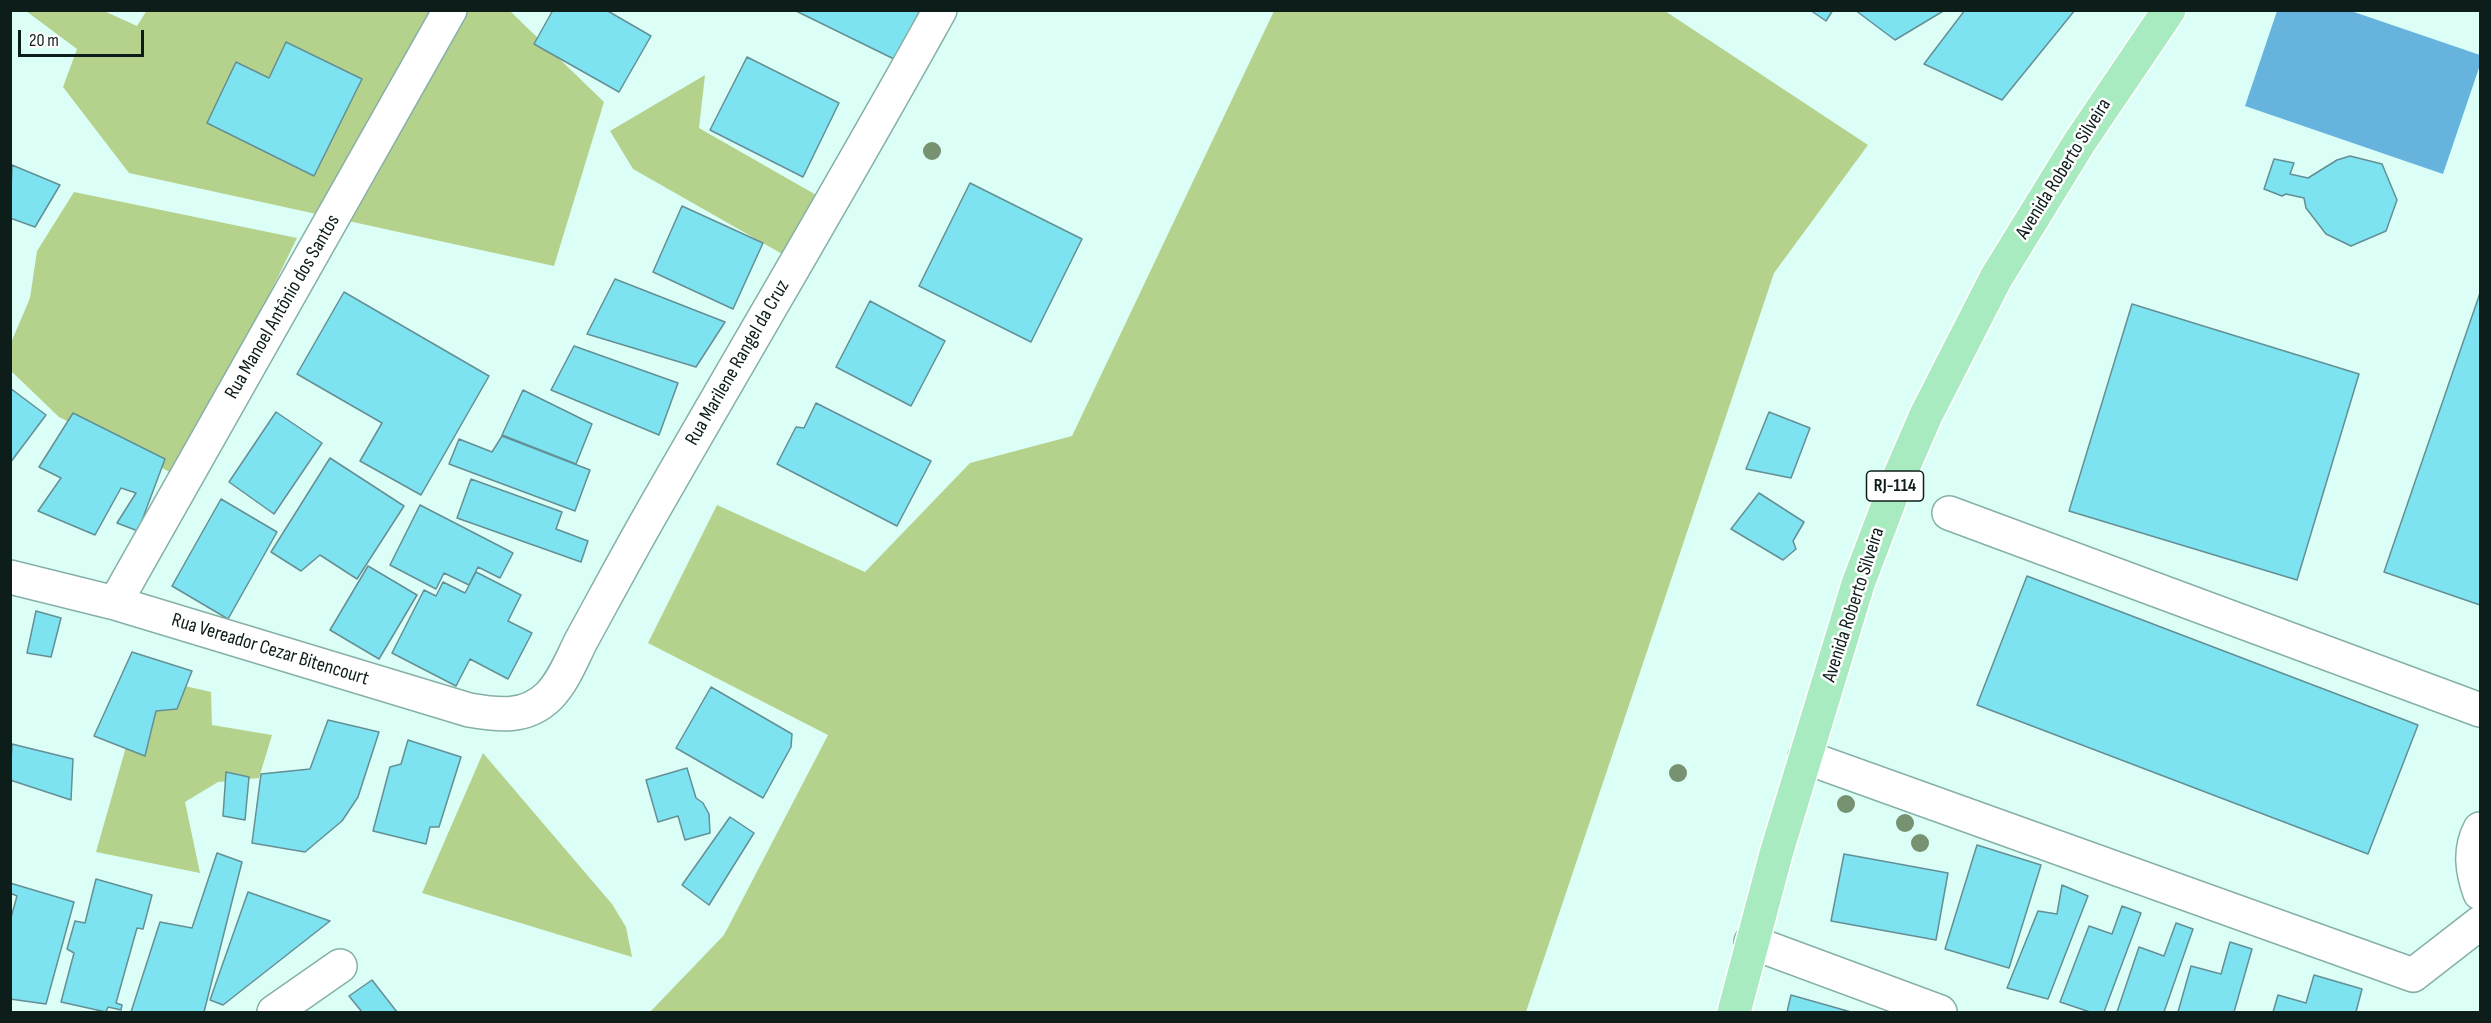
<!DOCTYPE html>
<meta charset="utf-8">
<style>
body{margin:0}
#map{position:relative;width:2491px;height:1023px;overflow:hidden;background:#dbfff7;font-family:"Sofia Sans Condensed",sans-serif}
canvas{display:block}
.frame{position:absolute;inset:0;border:12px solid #0d1e1a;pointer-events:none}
.scale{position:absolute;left:18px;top:30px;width:126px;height:27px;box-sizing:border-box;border:3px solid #0d1e1a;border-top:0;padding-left:8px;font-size:18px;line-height:21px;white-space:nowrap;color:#0d1e1a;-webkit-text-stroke:4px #fff;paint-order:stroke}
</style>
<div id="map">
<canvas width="2491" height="1023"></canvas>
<div class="frame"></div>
<div class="scale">20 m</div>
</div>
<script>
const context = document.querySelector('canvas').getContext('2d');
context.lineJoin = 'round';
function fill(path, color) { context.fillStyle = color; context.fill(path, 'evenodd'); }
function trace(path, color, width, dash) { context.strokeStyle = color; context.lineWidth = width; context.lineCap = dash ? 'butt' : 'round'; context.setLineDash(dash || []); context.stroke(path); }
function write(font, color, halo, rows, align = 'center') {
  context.font = font + ' "Sofia Sans Condensed",sans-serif'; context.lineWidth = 5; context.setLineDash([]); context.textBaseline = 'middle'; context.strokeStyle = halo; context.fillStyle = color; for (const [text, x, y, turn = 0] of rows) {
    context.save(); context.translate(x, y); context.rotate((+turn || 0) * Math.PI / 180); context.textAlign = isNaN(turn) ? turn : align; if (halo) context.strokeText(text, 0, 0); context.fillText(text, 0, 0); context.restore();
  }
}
fill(new Path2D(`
 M147,10L510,11L604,102L554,266L129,173L63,87L77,49L26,11H104L137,26Z
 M1274,11H1665L1868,145L1774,273L1526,1012H650L724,935L828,735L648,643L717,505L865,572L970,463L1072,436Z
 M705,75L699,128L825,200L791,259L633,169L610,131Z
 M74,192L297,238L180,477L59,417L11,371L10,345L30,298L37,251Z
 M146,677L211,692L212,725L272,735L259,778L218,782L185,802L200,873L96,852Z
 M483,753L612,904L626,927L632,957L422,893Z`), '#b5d28d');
fill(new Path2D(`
 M2277,11H2351L2480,55V65L2443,174L2245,106Z`), '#66b3dd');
const building = new Path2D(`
 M553,10H606L651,36L619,92L534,44Z
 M794,10H920L896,60Z
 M1810,10H1833L1826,21Z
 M1855,10H1945L1895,40Z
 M1965,10H2075L2002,100L1924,64Z
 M286,42L362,79L314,176L207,123L236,62L269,78Z
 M747,57L839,103L803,177L710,130Z
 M2350,156L2382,164L2397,200L2386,231L2351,246L2326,234L2306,208L2304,198L2286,194L2282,196L2264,189L2274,159L2294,163L2290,174L2308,178L2337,160Z
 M12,165L60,185L35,227L10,218Z
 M970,183L1082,239L1031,342L919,286Z
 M682,206L763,243L733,309L653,272Z
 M615,279L725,322L696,367L587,334Z
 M344,292L489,376L421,495L360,461L382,423L297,374Z
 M2480,293V605L2384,572Z
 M870,301L945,341L911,406L836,367Z
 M2132,304L2359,374L2297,580L2069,511Z
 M574,346L678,383L659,435L551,390Z
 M10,388L46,415L10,463Z
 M523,390L592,424L576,464L502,435Z
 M816,403L931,461L897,526L777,464L796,427L804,428Z
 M276,412L322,443L274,514L229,482Z
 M1769,412L1810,428L1791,478L1746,469Z
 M73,413L165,459L138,531L117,523L136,493L121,488L95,535L38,511L61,478L39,467Z
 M502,436L590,470L575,511L449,464L459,439L492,452Z
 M330,458L404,506L357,579L320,555L301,571L271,552Z
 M471,479L562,512L556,529L588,541L581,562L457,518Z
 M1759,493L1804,522L1793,541L1796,549L1783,560L1731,529Z
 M221,499L277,532L228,619L172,586Z
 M420,505L513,553L500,578L478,567L469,585L444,573L436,589L390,565Z
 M368,566L417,595L379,659L330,630Z
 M476,572L521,595L508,621L532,633L508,679L470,659L456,686L392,653L424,590L436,596L443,582L465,593Z
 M2027,576L2418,725L2368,854L1977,705Z
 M36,611L61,618L51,657L27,653Z
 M132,652L192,671L177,709L156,711L145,756L94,736Z
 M711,687L792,734L791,747L763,798L676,748Z
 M328,720L379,732L358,797L342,821L305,852L252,843L261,774L310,769Z
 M408,740L461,757L439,827H430L426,844L373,831L390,767L401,764Z
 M12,744L73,759L71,800L10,780Z
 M687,768L696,798L703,803L709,814L710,833L685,840L678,816L658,822L646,780Z
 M226,772L249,777L245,820L223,816Z
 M730,817L754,833L709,905L682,885Z
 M1977,845L2041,865L2009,968L1945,949Z
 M217,853L242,862L204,1012H131L160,922L192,928Z
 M1844,854L1948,873L1936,940L1831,921Z
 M96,879L152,895L143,929L137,928L116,1003L122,1005L121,1010L108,1007L106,1012L61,1002L74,953L67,949L75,921L85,923Z
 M10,883L74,902L46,1004L10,999V921L17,896L10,893Z
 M2062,885L2088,896L2048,999L2007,988L2038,911L2057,914Z
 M248,892L330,921L223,1005L210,1000Z
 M2122,906L2141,913L2104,1012H2090L2060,1002L2089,926L2112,934Z
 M2176,923L2193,929L2164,1012H2117L2139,947L2164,956Z
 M2230,942L2252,949L2234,1012H2178L2191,966L2221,974Z
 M2314,975L2362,989L2356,1012H2273L2278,995L2306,1003Z
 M372,980L397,1012H362L349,996Z
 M1791,995L1851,1012H1787Z`);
fill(building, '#7de3f1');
trace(building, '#648f95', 1.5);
const minor = new Path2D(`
 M1949,513L2480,710
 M10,577L115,603L469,710C498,715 526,719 549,696C563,682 572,659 581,641C604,599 627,556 651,514C747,346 846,180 940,10
 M115,603L450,10
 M1805,757L2413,975L2480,923
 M2480,829C2469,850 2472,871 2480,893
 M1751,942L1940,1012
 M274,1012L340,966`);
const major = new Path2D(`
 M1734,1012L1776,854L1858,584L1896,484L1926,415L1996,278L2079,143L2169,10`);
trace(minor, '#86b0a7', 36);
trace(major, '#fff', 36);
trace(minor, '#fff', 33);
trace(major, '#a9ebc0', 33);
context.fillStyle = '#779271';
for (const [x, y] of [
 [932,151],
 [1678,773],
 [1846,804],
 [1905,823],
 [1920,843]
]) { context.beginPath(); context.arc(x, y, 9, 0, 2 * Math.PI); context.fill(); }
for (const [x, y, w] of [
 [1895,486,57]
]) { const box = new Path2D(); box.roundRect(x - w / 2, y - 15, w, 30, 4.5); context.fillStyle = '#fff'; context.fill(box); trace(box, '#0d1e1a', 1.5); }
write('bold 18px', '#0d1e1a', null, [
 ["RJ-114",1895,486]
]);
write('20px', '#0d1e1a', '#fff', [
 ["Avenida Roberto Silveira",2064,169,-58],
 ["Rua Manoel Antônio dos Santos",283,307,-60],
 ["Rua Marilene Rangel da Cruz",738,363,-60],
 ["Avenida Roberto Silveira",1854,605,-72],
 ["Rua Vereador Cezar Bitencourt",270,650,17]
]);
</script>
